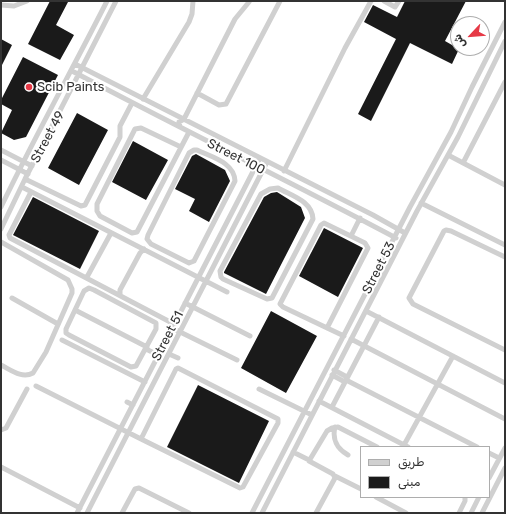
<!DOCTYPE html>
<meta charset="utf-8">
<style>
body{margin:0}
#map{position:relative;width:506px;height:514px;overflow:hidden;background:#fff;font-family:Rubik,Cairo,sans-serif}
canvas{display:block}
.frame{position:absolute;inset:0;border:2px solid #333;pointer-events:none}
.legend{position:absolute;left:360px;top:446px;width:130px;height:52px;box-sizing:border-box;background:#fff;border:1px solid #adadad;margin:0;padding:5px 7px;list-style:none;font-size:12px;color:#333}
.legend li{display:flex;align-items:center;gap:8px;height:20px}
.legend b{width:20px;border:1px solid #adadad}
.north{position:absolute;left:450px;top:16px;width:40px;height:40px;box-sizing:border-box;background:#fff;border:1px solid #adadad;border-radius:50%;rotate:244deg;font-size:11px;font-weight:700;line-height:16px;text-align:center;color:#333}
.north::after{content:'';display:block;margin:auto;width:14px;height:18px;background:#e63946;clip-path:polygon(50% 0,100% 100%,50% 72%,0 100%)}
</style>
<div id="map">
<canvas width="506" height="514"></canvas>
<div class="frame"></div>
<ul class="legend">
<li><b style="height:5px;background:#d0d0d0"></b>طريق</li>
<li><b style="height:11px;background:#1a1a1a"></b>مبنى</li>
</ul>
<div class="north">ش</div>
</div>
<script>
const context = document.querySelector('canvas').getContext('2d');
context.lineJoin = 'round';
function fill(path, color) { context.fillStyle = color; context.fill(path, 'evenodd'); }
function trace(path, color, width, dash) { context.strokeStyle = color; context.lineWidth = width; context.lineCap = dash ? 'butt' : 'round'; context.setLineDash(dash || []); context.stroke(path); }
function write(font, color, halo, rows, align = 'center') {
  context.font = font + ' Rubik,sans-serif'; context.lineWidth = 4; context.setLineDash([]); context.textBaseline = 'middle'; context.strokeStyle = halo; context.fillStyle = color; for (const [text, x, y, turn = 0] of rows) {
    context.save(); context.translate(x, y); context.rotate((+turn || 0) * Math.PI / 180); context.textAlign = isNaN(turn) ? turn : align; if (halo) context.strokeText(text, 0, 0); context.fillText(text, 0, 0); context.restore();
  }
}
fill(new Path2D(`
 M50,1H65L68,2L56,25L74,35L60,60L28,44Z
 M405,1H466L445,41L459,49L452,64L410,43L371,121L358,114L396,39L364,22L373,5L397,17Z
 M1,39L12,45L1,67Z
 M23,57L58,75L26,137L14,140L1,133L12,110L1,104V100Z
 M77,113L108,130L79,185L48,168Z
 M133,141L168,160L146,200L112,182Z
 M196,154L225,170L230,181L209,222L189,211L195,199L175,189L192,156Z
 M277,192L301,207L305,218L266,294L224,273V272L264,197L271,193Z
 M33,197L99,231L80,269L13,235Z
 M324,228L363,248L338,297L299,276Z
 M271,311L317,336L286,393L241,368Z
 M198,385L269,421L239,483L167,447Z`), '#1a1a1a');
trace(new Path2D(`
 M384,1L395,7L399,1
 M1,5L14,6L27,1
 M75,64L373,215L405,233
 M72,71C179,128 289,181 396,238
 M197,93L219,105L226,104L280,1
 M143,99L189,22L192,14L193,1
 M180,127L179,122L184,119L235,19L249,2
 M181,147L141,128L135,129L97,204V211L100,216L132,233L137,232L189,132
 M1,150L32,166
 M194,150H197C211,157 234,162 235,181L194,261L189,263L151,244L147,239L148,235L189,153Z
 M448,155L505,185
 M1,160L28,174
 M463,163L505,82
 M284,171L345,48L371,1
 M25,179L81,206L85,205L120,137V126L132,103
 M22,187L227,292
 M278,188C292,196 312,201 313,219L272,298L267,299L223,279L221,277L220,271L261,194L270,189Z
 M31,192L9,235L10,238L174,324
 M421,203L505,245
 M1,207C34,138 72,70 107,1
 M1,229L25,179L116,1
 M351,236L360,218
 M1,242L68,280L72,289V293L46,352L33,373C22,379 11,370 1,365
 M505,257L451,231L446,230L444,231L409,298L413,304L505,350
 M87,277L111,233
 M89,288L94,290L156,323V329L136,366L131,367L69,335L66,333V329L84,291Z
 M120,295V290L140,253L144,249
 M12,298L58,324
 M185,303L250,336
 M75,310L147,347
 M366,311L505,383
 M172,328L237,360
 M327,328L368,248L365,243L324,223L321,225L280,304L283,307L344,336
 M351,339L505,419
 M62,340L145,382
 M146,349L158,355
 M169,354L178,358
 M178,368L278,419V423L243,487L240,488L141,439L176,369Z
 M334,370L347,377
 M332,375L345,382
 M346,380L477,447
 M36,386L141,439
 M259,389L312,415
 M319,401L408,447
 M127,402L133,405
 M332,407L379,317
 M335,427C332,439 337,449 348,455
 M1,430L6,428L27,389
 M404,445L453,356
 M293,452L309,460
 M489,453L499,458
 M1,467L80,508
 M335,476L361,489
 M489,478L505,448
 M376,497L406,513
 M77,513L260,158
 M87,513L267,162
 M122,513L135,489L139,488L189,513
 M252,513L410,207L451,132L472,87L505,22
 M262,513L417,211L458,137L505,41
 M316,513L335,478L333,474L309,461L327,431L332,428L338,427L377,447
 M459,513L465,501V497
 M471,513L479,497
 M482,513L505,468`), '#d0d0d0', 5);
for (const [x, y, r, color] of [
 [29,87,4,"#e63946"]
]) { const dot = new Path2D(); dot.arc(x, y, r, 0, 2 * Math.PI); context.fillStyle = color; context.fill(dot); trace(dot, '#fff', 1.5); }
write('13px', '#333', '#fff', [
 ["Scib Paints",37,87]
], 'left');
write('13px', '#333', '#fff', [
 ["Street 49",48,137,-62],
 ["Street 100",236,157,27],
 ["Street 53",379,268,-63],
 ["Street 51",168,336,-63]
]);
</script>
